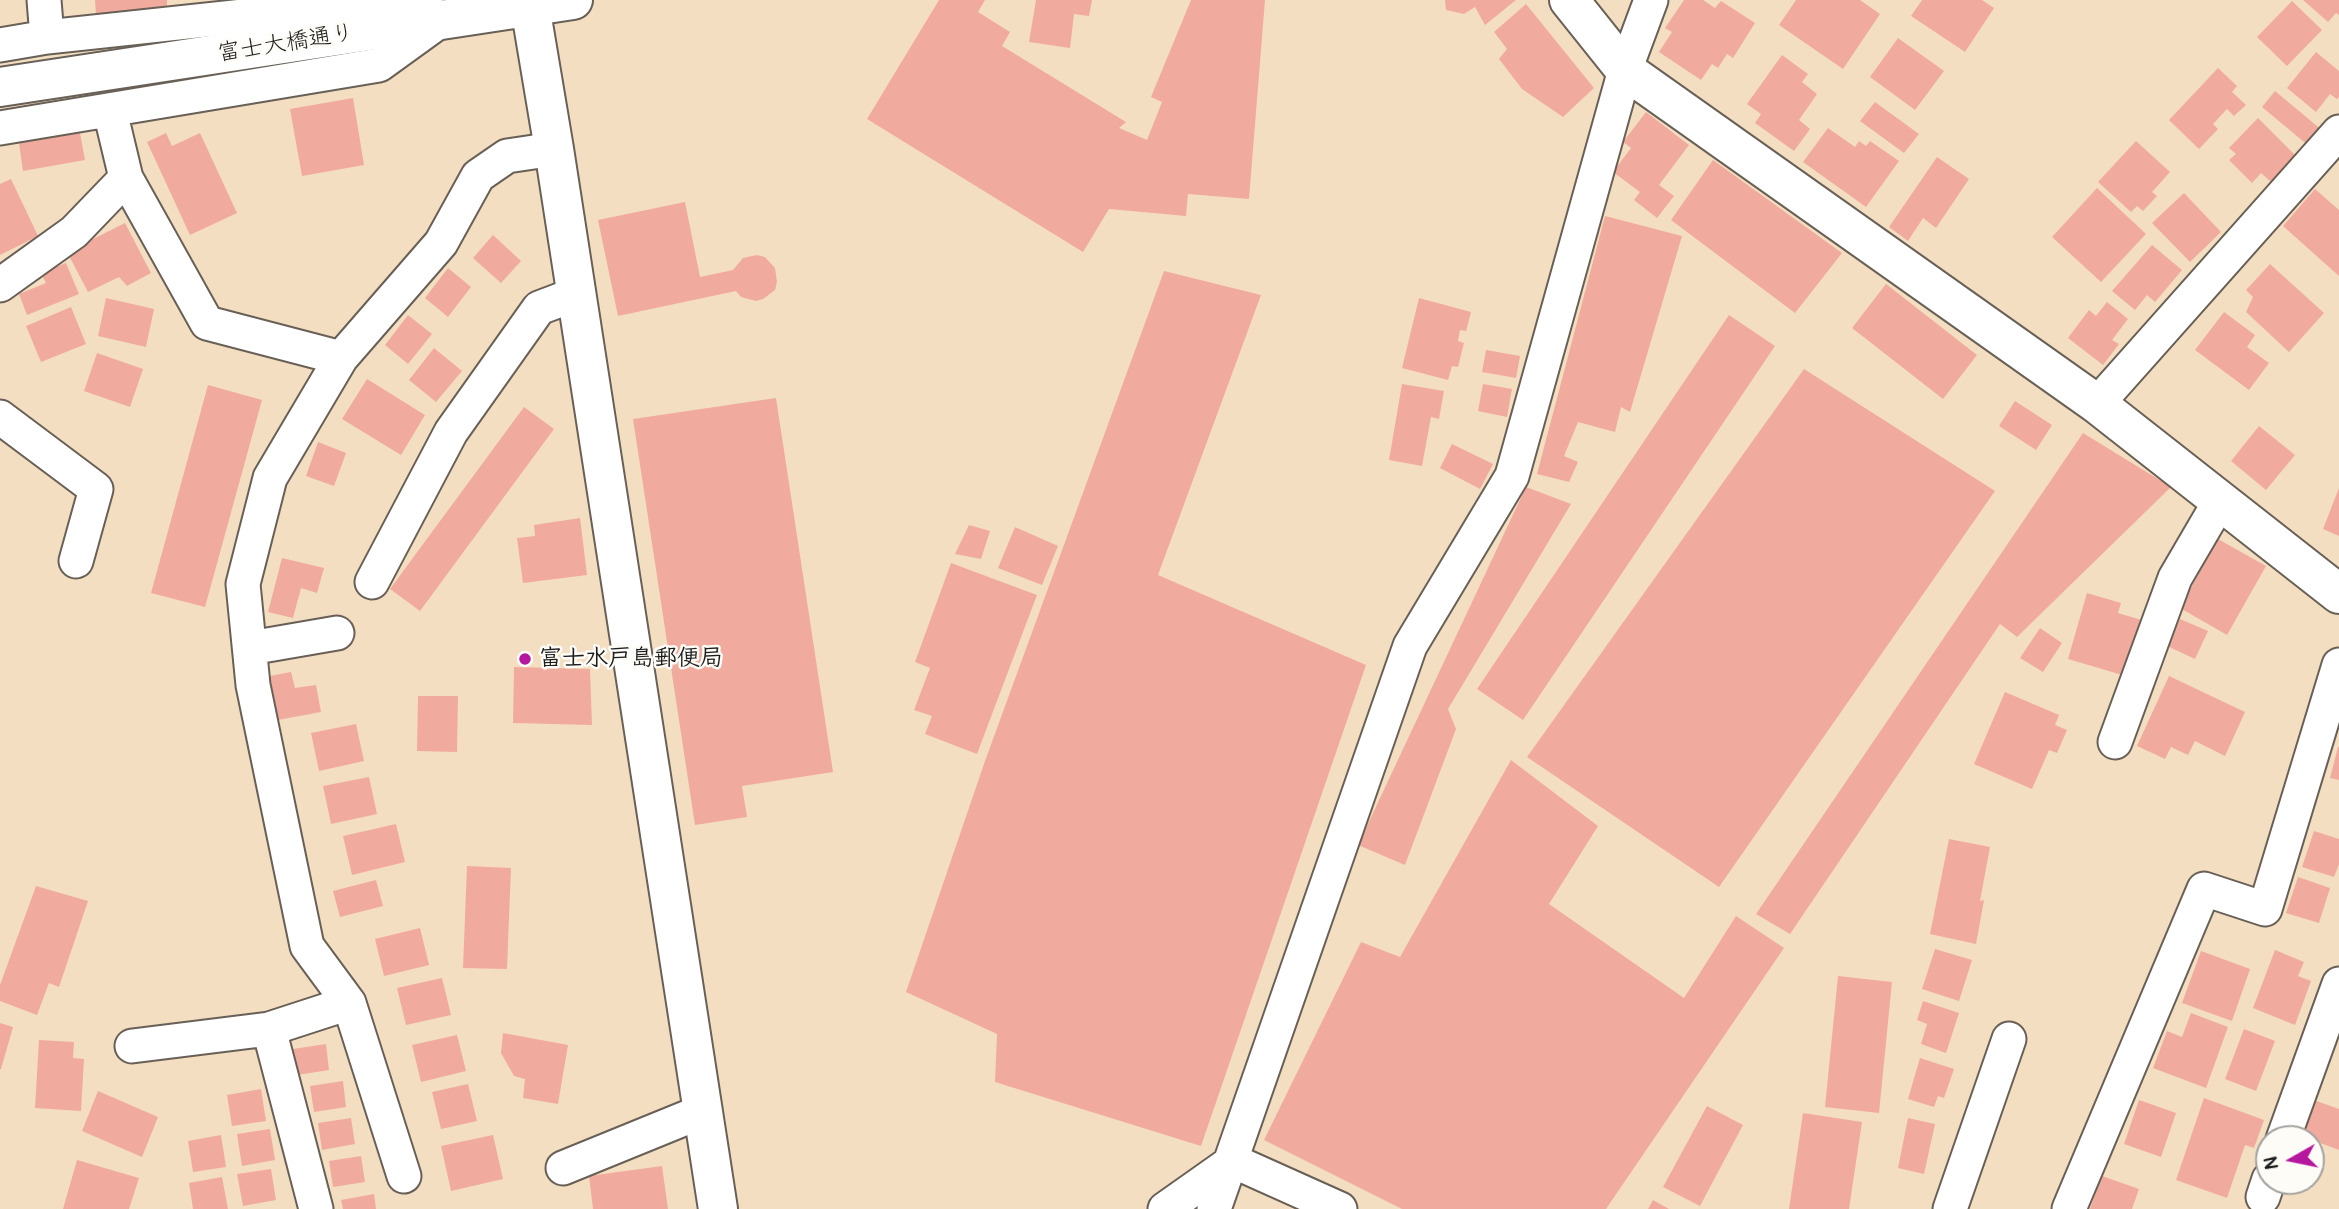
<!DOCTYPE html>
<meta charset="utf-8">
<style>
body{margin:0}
#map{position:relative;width:2339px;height:1209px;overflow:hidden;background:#f4dec1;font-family:Pangolin,sans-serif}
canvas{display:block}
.north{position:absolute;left:2255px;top:1125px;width:70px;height:70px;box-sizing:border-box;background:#fdfcf7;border:2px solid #a3a29f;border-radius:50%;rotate:261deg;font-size:19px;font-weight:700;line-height:28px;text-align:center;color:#1c1c1c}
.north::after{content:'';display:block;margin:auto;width:24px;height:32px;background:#b5179e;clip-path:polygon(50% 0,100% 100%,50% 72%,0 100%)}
</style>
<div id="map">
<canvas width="2339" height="1209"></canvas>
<div class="north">N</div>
</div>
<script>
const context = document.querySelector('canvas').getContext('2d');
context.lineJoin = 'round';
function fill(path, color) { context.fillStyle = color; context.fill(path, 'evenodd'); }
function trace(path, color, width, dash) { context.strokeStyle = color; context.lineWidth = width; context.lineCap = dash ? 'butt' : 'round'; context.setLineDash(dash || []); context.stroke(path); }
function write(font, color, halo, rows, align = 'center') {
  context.font = font + ' Pangolin,"Klee One",sans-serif'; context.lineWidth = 5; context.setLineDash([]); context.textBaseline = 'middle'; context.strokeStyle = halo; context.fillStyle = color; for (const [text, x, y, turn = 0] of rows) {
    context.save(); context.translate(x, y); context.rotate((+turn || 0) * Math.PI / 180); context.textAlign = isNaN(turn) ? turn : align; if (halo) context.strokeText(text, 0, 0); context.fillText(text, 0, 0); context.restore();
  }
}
fill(new Path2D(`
 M95,0H167V7L96,15Z
 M939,0H985L978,12L1010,32L1002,46L1126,122L1119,128L1147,140L1162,102L1151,97L1191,0H1265L1249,199L1188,194L1186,216L1109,209L1083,252L867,119Z
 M1036,0H1092L1089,16L1074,14L1070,48L1029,42Z
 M1445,0H1516L1485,25L1475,7L1464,14L1446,10Z
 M1684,0H1703L1715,8L1721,1L1755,23L1733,58L1727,54L1718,68L1712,64L1701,80L1659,52L1672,32L1665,28Z
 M1796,0H1860L1880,14L1843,69L1779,25Z
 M1922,0H1982L1994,8L1965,52L1911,16Z
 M2303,0H2339V15L2336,13L2328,22Z
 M2292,1L2322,30L2287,66L2257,37Z
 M1526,4L1594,88L1563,117L1522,89L1499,59L1507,49L1494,32Z
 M1898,38L1944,71L1915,110L1870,77Z
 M2316,52L2339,71V97L2337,99L2330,94L2316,112L2287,88Z
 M1782,55L1808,74L1802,82L1817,94L1799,120L1810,129L1794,151L1755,123L1761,114L1747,104Z
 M2218,68L2237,86L2232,92L2246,105L2234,116L2227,109L2213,124L2218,129L2199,149L2169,120Z
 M2275,91L2323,131L2310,147L2262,107Z
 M353,98L364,165L302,176L290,109Z
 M1875,102L1919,134L1904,153L1860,121Z
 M1646,112L1689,145L1659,185L1674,196L1657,218L1634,200L1640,192L1613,172L1631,148L1623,142Z
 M2258,118L2296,156L2271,182L2261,173L2252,183L2229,160L2236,154L2229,148Z
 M1828,128L1855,147L1859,141L1866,146L1870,141L1899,161L1866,207L1803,162Z
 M80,133L85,160L23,171L19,143Z
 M166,133L172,146L200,133L237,213L190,235L147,142Z
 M2136,141L2170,172L2152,192L2157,196L2143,211L2137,206L2131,212L2098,182Z
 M1937,157L1969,179L1936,228L1923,218L1908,241L1889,227Z
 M1713,160L1842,253L1795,313L1671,220Z
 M11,179L38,236L0,255V184Z
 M2097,188L2146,234L2101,282L2052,237Z
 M2315,189L2339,210V276L2283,226Z
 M2184,193L2221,232L2190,262L2152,223Z
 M685,202L700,277L733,270L743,258L757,255L765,257L775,268L777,282L775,290L763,299L756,301L741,297L736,291L618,316L598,220Z
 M1605,216L1682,236L1630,412L1621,407L1615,432L1578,422L1564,456L1578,462L1569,482L1537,474Z
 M125,223L151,273L127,286L119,277L88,292L67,252Z
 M493,235L521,261L501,283L473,258Z
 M2152,245L2182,270L2155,302L2147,295L2135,310L2112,291Z
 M66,263L79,294L27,315L19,294L46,283L41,273Z
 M2270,264L2324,313L2289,352L2246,312L2253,297L2246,290Z
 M448,268L471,287L448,317L425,298Z
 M1164,271L1261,295L1158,575L1366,665L1201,1146L995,1082L997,1034L906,992L985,761Z
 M1886,284L1977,355L1943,399L1852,328Z
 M106,298L154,309L146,347L98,336Z
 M1419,298L1471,312L1466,331L1460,330L1458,341L1464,343L1458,367L1452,366L1448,380L1402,368Z
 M2107,302L2128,319L2112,340L2119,344L2103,365L2068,338L2089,310L2096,316Z
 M71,307L86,344L41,362L26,326Z
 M2224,312L2255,335L2247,347L2269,363L2249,390L2195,350Z
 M408,315L432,334L408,364L385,345Z
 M1729,315L1775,346L1523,720L1477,689Z
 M434,348L462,371L436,402L409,380Z
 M1486,350L1520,356L1516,378L1482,372Z
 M97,353L143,369L130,407L84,391Z
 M1804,369L1995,491L1719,887L1527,757Z
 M367,379L425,415L401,455L342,419Z
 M1402,384L1444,391L1439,419L1431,417L1422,466L1389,460Z
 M1483,384L1512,389L1507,417L1478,411Z
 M208,385L262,400L205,607L151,593Z
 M776,398L833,772L742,786L747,817L695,825L633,419Z
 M2015,401L2052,425L2036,450L1999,426Z
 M524,407L554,429L420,611L390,589Z
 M2259,426L2295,455L2266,490L2231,461Z
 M2083,433L2171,487L2017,637L2000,624L1790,934L1756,914Z
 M318,442L346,453L334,486L306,476Z
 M1452,444L1493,464L1480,489L1440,468Z
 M1526,487L1571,504L1448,709L1456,729L1405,865L1358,845Z
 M2339,488V536L2323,529Z
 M580,518L587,575L523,583L517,538L535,536L534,525Z
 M969,525L990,531L981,559L955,554Z
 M1015,527L1058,546L1042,585L998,568Z
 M2218,539L2266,566L2227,635L2180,608Z
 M282,558L324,568L317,593L301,588L293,618L268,612Z
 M951,563L1037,595L977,754L925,734L932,716L914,710L930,668L915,662Z
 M2087,593L2121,603L2118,613L2145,621L2129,677L2068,659Z
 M2180,619L2208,631L2195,659L2167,646Z
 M2040,628L2062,643L2043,672L2020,658Z
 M514,667L590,669L592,725L513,723Z
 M291,672L295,688L316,685L321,712L278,720L270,676Z
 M2169,676L2245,712L2225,756L2195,741L2188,755L2171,747L2165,759L2137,746Z
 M2005,692L2059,715L2055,725L2067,730L2057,753L2049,750L2032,789L1974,764Z
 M418,696H458L457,752L417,751Z
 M356,724L364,761L319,771L311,733Z
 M2338,747H2339V780L2330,778Z
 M1511,760L1598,826L1549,904L1684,998L1736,916L1784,948L1606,1209H1402L1264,1140L1361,942L1400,957Z
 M369,777L377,814L331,824L323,786Z
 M396,824L405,862L352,875L343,836Z
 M2314,831L2339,839V864L2334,877L2302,867Z
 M1949,839L1990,847L1980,901L1984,900L1976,944L1930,934Z
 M467,866L511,868L507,969L463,968Z
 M2298,877L2330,888L2319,923L2286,913Z
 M376,880L383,906L340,917L333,891Z
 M36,886L88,901L59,987L49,983L37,1015L0,1001V985Z
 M420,928L429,965L384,976L375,939Z
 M1935,949L1972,960L1959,1001L1922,989Z
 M2275,950L2304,962L2298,976L2311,981L2295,1025L2253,1008Z
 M2201,951L2250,969L2232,1021L2182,1003Z
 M1838,976L1892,982L1879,1113L1825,1107Z
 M442,978L451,1015L406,1025L397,988Z
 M1923,1001L1959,1013L1946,1053L1921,1044L1927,1024L1917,1020Z
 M2191,1013L2228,1027L2206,1088L2153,1068L2167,1031L2182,1037Z
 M0,1023L13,1027L1,1069H0Z
 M2244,1029L2275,1041L2256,1091L2225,1079Z
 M503,1033L568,1045L558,1104L523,1098L525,1079L514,1076L501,1053Z
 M457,1035L466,1071L421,1082L412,1045Z
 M39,1040L74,1042L73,1058L84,1059L81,1111L35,1108Z
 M326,1044L329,1070L297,1075L293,1049Z
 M1920,1058L1954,1069L1944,1098L1938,1096L1934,1107L1908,1099Z
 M343,1081L346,1107L314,1112L310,1086Z
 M468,1084L477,1121L441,1129L432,1092Z
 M261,1089L266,1121L232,1126L227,1095Z
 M98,1091L158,1117L142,1157L82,1131Z
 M2204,1098L2264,1120L2254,1148L2245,1145L2227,1198L2176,1180Z
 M2308,1098L2339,1109V1150L2296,1134Z
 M2139,1100L2176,1113L2161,1157L2124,1144Z
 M1707,1106L1743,1125L1700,1206L1663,1187Z
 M1803,1113L1862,1122L1849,1209H1789Z
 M351,1118L355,1144L322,1150L318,1123Z
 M1908,1118L1935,1124L1924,1174L1898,1168Z
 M270,1129L275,1160L242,1166L237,1134Z
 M221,1135L226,1167L193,1172L188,1141Z
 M493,1135L503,1179L451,1191L441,1146Z
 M361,1156L365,1182L333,1187L329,1161Z
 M77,1160L139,1178L129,1209H63Z
 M662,1166L668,1209H593L589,1176Z
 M271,1169L276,1200L243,1206L237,1174Z
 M2102,1176L2139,1189L2132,1209H2090Z
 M222,1177L228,1209H193L189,1183Z
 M374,1194L376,1209H343L341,1200Z
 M1653,1200L1669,1209H1648Z`), '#f0ab9e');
const minor = new Path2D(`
 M44,0L47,37
 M0,45L47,37L383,1L444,18
 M110,111L126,178L207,323L341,358
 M0,128L379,65L444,18
 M0,285L74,232L126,178
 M2097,404L2339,132
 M0,417L96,489L76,561
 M372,582L451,432L539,308L576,294
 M250,648L337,633
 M2115,742L2175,578L2220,501
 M132,1046L269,1029
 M2283,1139L2339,984
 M1233,1161L1340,1209
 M563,1168L703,1111
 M404,1176L349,1003L307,946L253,685L243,584L270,478L341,358L441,243L478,176L507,156L554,149
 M2263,1197L2269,1179
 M316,1209L269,1029L349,1003
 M1165,1209L1233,1161
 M1214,1209L1410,646L1512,476L1625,70L1651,0
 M1950,1209L2009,1039
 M2069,1209L2204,889L2265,909L2339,665`);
const tertiary = new Path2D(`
 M529,0L554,149L718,1209
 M1569,0L1625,70L2097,404L2339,594
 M0,87L573,0`);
trace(minor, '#686056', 37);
trace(tertiary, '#686056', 42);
trace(minor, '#fff', 33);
trace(tertiary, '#fff', 38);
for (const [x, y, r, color] of [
 [525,659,7,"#b5179e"]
]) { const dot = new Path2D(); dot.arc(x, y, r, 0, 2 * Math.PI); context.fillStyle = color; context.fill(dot); trace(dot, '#fdfcf7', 2.5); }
write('23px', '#1c1c1c', '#fdfcf7', [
 ["富士大橋通り",286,44,-9]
]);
write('bold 23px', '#1c1c1c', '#fdfcf7', [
 ["富士水戸島郵便局",539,659]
], 'left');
</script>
